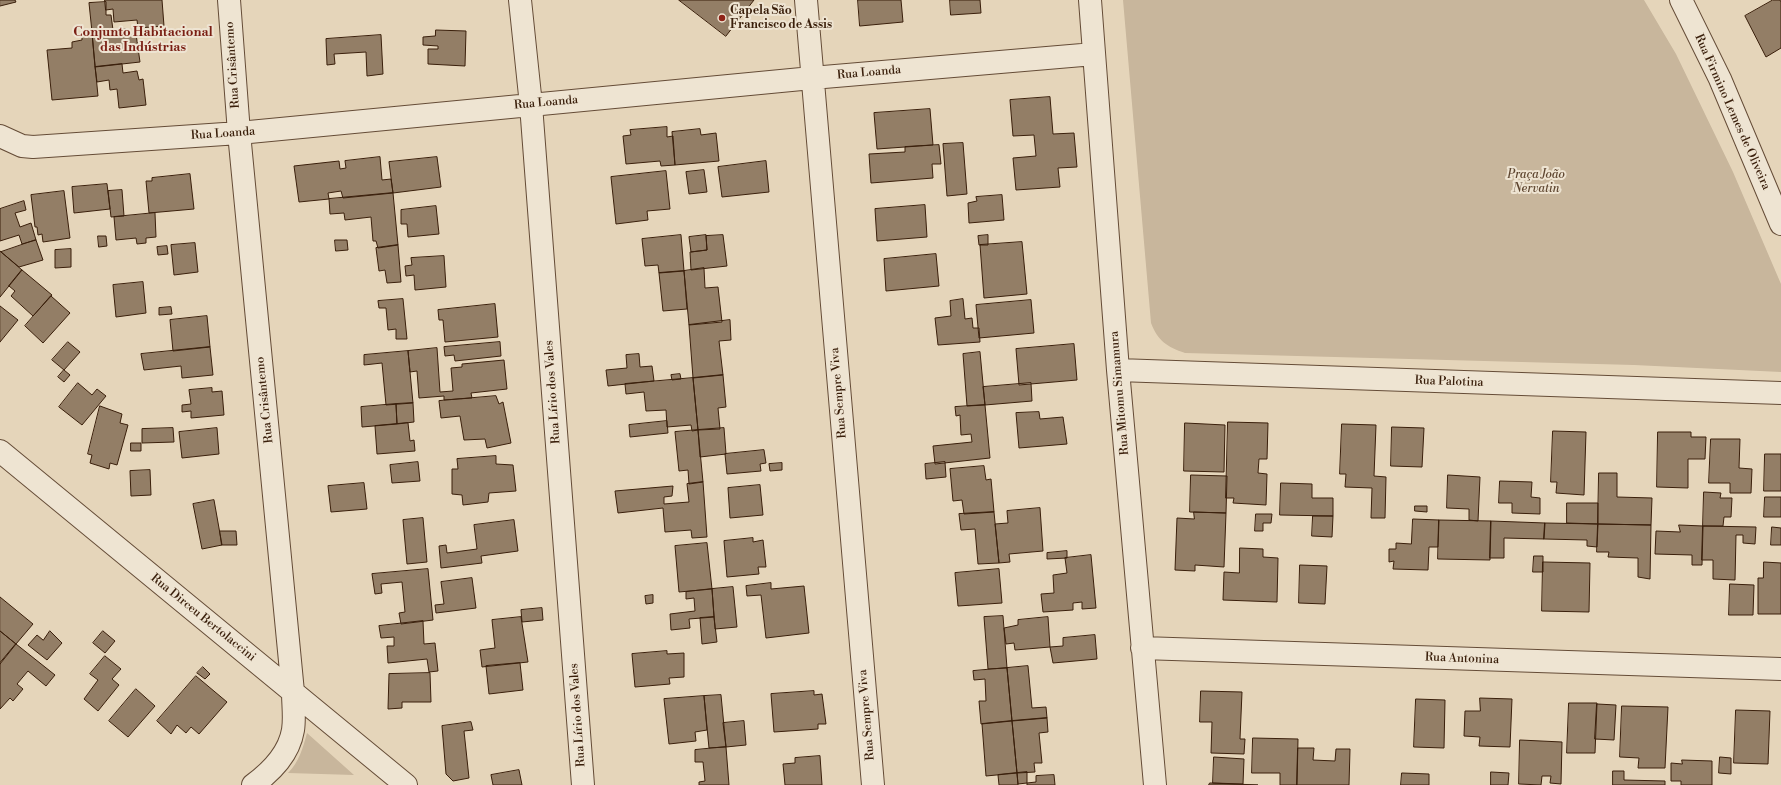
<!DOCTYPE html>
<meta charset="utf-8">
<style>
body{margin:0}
canvas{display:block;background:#e5d5ba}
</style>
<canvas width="1781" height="785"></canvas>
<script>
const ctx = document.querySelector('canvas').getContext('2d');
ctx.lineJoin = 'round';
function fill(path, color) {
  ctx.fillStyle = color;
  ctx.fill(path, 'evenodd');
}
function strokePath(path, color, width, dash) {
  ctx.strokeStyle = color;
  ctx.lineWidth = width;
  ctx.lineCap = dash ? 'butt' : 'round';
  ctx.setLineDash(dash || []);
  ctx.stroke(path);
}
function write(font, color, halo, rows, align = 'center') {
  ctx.font = font + ' "Libre Bodoni",serif';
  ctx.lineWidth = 4;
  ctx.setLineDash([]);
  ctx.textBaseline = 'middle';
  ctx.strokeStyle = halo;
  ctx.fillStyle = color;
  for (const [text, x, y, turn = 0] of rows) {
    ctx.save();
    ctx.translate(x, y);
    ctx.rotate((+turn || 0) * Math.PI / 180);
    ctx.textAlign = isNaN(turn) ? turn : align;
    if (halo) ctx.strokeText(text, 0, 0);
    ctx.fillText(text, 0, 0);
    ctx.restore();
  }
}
fill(new Path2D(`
 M1123 0H1644L1676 54 1733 172 1781 284V372L1634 365 1185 353C1167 347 1158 341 1151 323Z
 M307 733 354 775 288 773C299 762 303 748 307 733Z`), '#c8b69c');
const building = new Path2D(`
 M0 0H15L16 2 0 6Z
 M105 0H162L164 26 138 28 137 20 114 22 113 9 106 10Z
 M679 0H754L726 36Z
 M858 0H901L903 22 860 26Z
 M950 0H980L981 13 951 15Z
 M1773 0H1780L1781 2V48L1766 57 1745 16Z
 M106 2V15H111L113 30 92 32 89 3Z
 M126 29 127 35 136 34 140 62 95 67 92 32Z
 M436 30 466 31 465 66 428 64V49H438V46L423 45V37L435 36Z
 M92 34 98 96 52 100 47 50 72 48V42L82 40V36Z
 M381 35 383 74 367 76 366 52 334 54 335 64 327 65 326 39Z
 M122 64 123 73 137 71 139 80 143 79 146 105 119 108 117 89 110 90 109 80 97 82 95 67Z
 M1050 97 1053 134 1074 133 1077 167 1058 168 1060 187 1016 190 1013 158 1036 156 1034 135 1013 136 1010 100Z
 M930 109 933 145 877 149 874 113Z
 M667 127V137L673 136 675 165 661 166 660 161 626 164 623 136 631 135 630 130Z
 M700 129 701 135 716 133 719 161 675 165 672 132Z
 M963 143 967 194 947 196 943 144Z
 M939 145 941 164H932L933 178 871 183 869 154 905 152V147Z
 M380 157 382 180 391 179 393 193 343 198 341 191 328 193 329 199 299 202 294 166 339 161 340 169 346 168 345 161Z
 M437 157 441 187 393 193 389 162Z
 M766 161 769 192 722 197 718 167Z
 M704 170 707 192 689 194 686 172Z
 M666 171 670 209 647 211 648 220 616 224 611 177Z
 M190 174 194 209 149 213 146 181H152V178Z
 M107 184 110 209 74 213 72 187Z
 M122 190 124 216 111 217 108 191Z
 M64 191 70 238 43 242 42 234 38 235 37 227H35L31 195Z
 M393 193 398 245 378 248 376 241H373L371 217 345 220 344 213 330 214 329 199Z
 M1002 195 1004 220 969 223 968 203 977 201 976 197Z
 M24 201 26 210 15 213 20 227 31 223 36 240 22 244 19 235 0 241V209Z
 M925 205 927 237 877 241 875 209Z
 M436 206 439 234 408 237 407 224H401V210Z
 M155 213 156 237 146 238V243L137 244 136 238 116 240 114 217Z
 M681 235 684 271 659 273 658 265 645 266 642 239Z
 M706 235 707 250 691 252 689 237Z
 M723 235 727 266 691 270 690 252 707 250 706 236Z
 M988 235V245H979L978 236Z
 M98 236H106L107 246 99 247Z
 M36 240 43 260 19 267 1 252Z
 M335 240H347L348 250 336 251Z
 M1022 242 1027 294 984 298 980 245Z
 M195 243 198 272 174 275 171 245Z
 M398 245 401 282 387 283 385 270 379 271 376 248Z
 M167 246 168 254 158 255 157 247Z
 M71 249V267L55 268V250Z
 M0 251 22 270 0 297Z
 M936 254 939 286 886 291 884 259Z
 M444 256 446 287 415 290 414 275 406 276 405 266 412 265 411 258Z
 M704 268 705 288 718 287 722 322 689 325 684 271Z
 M22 270 52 295 33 316 11 296 15 291 9 286Z
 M684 271 687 309 663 311 659 273Z
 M143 282 146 313 116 317 113 285Z
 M51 296 70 313 43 343 25 326Z
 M403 299 407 339H396V329L388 330 386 308H379L378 301Z
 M963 299 965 319 972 318 973 328H979L980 342 938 345 935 318 951 316 950 301Z
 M1031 300 1034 333 979 338 976 305Z
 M495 304 498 337 445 342 443 320H439L438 310Z
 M0 306 18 320 0 342Z
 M171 307 172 314 159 315V308Z
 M207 316 210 347 173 351 170 320Z
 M730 320 731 340 719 341 723 375 693 378 689 325Z
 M68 342 80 352 64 370 52 360Z
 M500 342 501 356 455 361 454 355 445 356 444 347Z
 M1074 344 1077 380 1019 385 1016 349Z
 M210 347 213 375 182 378 181 366 144 370 141 354Z
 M437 348 440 392 453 391 451 368 462 367V364L504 360 507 389 471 393 472 398 444 400V396L419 398 417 371 410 372 408 351Z
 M408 351 413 403 386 405 382 363 364 365V355Z
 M980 352 985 405 967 406 963 354Z
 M639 354 640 367 652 366 654 381 608 386 606 370 627 368 626 355Z
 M64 370 70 375 64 382 58 377Z
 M680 374 681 379 672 380 671 375Z
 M723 375 726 407 718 408 720 429 698 430 693 378Z
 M693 378 698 430 692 431 691 425 667 427 666 410 646 411 644 392 626 394 625 384Z
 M78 383 92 395 97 389 106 396 82 425 59 407Z
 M1031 383 1032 401 985 405 983 387Z
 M212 388V392L222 391 224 415 191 418V411L182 412V405L191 404 189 390Z
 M496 396 499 404 503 402 511 443 487 448 485 439 464 440 460 416 441 418 439 401Z
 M413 403 414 422 397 424 396 404Z
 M396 404 397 424 362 427 361 407Z
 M985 405 990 458 935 464 933 446 972 442 971 434 961 435 960 415 956 416 955 407Z
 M100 406 122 414 120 423 128 425 117 465 110 463 109 469 90 463 92 455 88 454Z
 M1039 412 1040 419 1063 417 1067 444 1019 448 1016 413Z
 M667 421 668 433 630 437 629 425Z
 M1228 422 1268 423 1267 459H1259L1258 473 1267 474 1266 505 1233 503 1234 498H1226Z
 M408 423 410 441 414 440 415 451 377 454 375 426Z
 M1185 423 1225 425 1224 472 1184 471Z
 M1342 424 1376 425 1374 476 1386 477 1385 518H1371L1372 488 1345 487 1346 474H1340Z
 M1392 427 1424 428 1422 467 1391 466Z
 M173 428 174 442 142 443V429Z
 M217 428 219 454 182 458 179 432Z
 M724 428 726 454 700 457 698 430Z
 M698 430 703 482 689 484 688 470 679 471 675 432Z
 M1553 431 1586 432 1584 495 1556 493 1557 482H1551Z
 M1658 432H1691V437H1706L1705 459H1688V488L1657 487Z
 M1711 439H1740L1739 468 1752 469 1751 493H1730V483H1709Z
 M131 443H141V451H131Z
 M764 450 766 463 760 464 761 471 727 474 725 454Z
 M1765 454H1781V491H1764Z
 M496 456V464L513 465 516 491 489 493 488 502 463 505 462 495 452 494V469H458L457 459Z
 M418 462 420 481 392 483 390 465Z
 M945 462 946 477 926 479 925 464Z
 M782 463V470L770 471 769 464Z
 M984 466 986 480 991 479 994 512 964 514 962 500 953 501 950 469Z
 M150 470 151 495 131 496 130 471Z
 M1599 473H1617V497L1652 498 1651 525 1598 524Z
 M1191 475 1227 476 1226 513 1190 512Z
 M1448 475 1480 477 1478 521 1469 520V509L1447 508Z
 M1500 481 1532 482 1531 497 1540 498V514L1512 513V503H1499Z
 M703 482 707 537 692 538 691 530 665 532 663 508 618 513 615 491 673 486 672 496 664 497V504L689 502 687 484Z
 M364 483 367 509 331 512 328 486Z
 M1281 483 1312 484V498H1333V516L1280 515Z
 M760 485 763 515 730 518 728 488Z
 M1704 492 1721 493 1720 498H1732L1731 517H1724L1723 526H1703Z
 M1765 497H1781V517H1764Z
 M214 500 222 545 202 549 193 504Z
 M1567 503H1598V524L1567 523Z
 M1415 506H1427V512L1415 511Z
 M1040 508 1043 551 1009 554 1010 562 999 563 995 524 1008 523 1007 511Z
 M994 512 999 563 978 564 975 529 961 530 959 514Z
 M1194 512 1226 513 1224 567 1195 565V571L1175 570 1177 518 1194 519Z
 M1256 514H1272L1271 523H1263V531H1255Z
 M1313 516H1333L1332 537 1312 536Z
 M423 518 427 562 407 564 403 520Z
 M1413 519 1439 520 1438 547H1429L1428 570 1393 569 1394 561 1389 562V549H1396V543L1411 544Z
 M514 520 518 551 481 556 482 563 441 568 439 546 446 545 447 553 477 549 474 525Z
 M1439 520 1491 521 1490 560 1438 559Z
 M1491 521 1545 523 1544 539 1504 538V558H1490Z
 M1545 523 1598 524 1597 547 1587 546V540L1544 539Z
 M1598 524 1651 525 1650 579 1638 577V558L1608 557 1609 552H1597Z
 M1679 525 1703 526 1702 565H1692V555L1655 554 1656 531 1680 532Z
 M1703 526 1756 527 1755 544 1743 543V535H1736L1735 580 1713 579V560H1702Z
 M1772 527 1781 528V545H1771Z
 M220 531H236L237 545H222Z
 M753 538V542L763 540 766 567H758L759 574 727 577 724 541Z
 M707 543 712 589 679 592 675 546Z
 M1240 548 1263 549V557L1278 558 1277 602 1223 600 1224 572 1239 573Z
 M1067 551V558L1047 559V553Z
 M1091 555 1096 608 1082 609V602L1073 603V610L1043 612 1041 594 1054 593 1053 575 1067 573 1065 558Z
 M1534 556H1543V572H1533Z
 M1543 562 1590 563 1589 612 1542 611Z
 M1764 562 1781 563V614H1758V578H1763Z
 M1300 565 1327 566 1325 604 1299 603Z
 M428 569 433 620 401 624 399 613 405 612 402 582 381 584 382 593 375 594 372 574Z
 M999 569 1002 603 958 606 955 573Z
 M472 578 476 608 436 613 435 605 444 604 441 582Z
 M771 583V589L804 586 809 633 766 638 761 595 747 596 746 586Z
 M1730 584 1754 585 1753 615H1729Z
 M733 587 737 627 715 629 712 589Z
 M712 589 714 617 689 619 690 628 671 630 670 614 695 611 694 598 686 599V592Z
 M653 595V603L646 604 645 596Z
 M0 597 33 624 16 644 0 631Z
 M542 608 543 620 522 622 521 610Z
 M1003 616 1007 668 988 669 984 617Z
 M521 617 528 662 482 667 480 650 495 648 492 620Z
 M714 617 717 642 702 644 700 618Z
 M1048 617 1050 647 1015 650 1014 643 1006 644 1004 628 1018 625V620Z
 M423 621 424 644 435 643 438 671 429 672 427 659 388 663 387 646H394V637L381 638 379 626Z
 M0 631 16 644 0 664Z
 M50 631 62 643 47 660 28 645 37 635 43 640Z
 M103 631 115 641 105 653 93 643Z
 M1095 635 1097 659 1053 663 1050 647 1063 646V638Z
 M16 644 55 675 46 686 28 671 17 684 23 689 13 701 10 698 0 709V663Z
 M667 651V654L684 653V677L669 678 670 684 635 687 632 654Z
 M105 656 121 669 112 679 119 685 98 711 84 699 98 680 90 674Z
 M520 663 523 690 489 694 486 666Z
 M1028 666 1032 708 1046 707 1047 718 1012 721 1007 668Z
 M203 667 210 674 205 679 197 673Z
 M1007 668 1012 721 981 724 979 701H986L985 679 974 680 973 671Z
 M430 673 431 702H402V708L388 709 389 674Z
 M196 676 227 702 199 734 191 727 186 733 177 725 171 734 157 721Z
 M136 689 155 706 128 737 109 721Z
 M814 691V695L822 694 826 724H818V729L774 732 771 694Z
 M1201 691 1242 692 1240 739H1245L1244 754 1211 753 1212 722H1200Z
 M721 695 726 747 709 748 704 696Z
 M704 696 707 730 695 732 696 741 669 744 664 699Z
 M1480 698 1512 699 1510 747 1479 746 1480 737 1464 736 1465 711H1480Z
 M1416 699 1445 700 1444 748 1414 747Z
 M1569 703H1597L1595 753H1567Z
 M1597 704 1616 705 1614 740 1595 739Z
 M1622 706 1668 707 1665 768H1638L1639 758 1620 757Z
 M1736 710 1770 711 1768 764 1734 763Z
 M1047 718 1048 732 1039 733 1042 763H1034L1035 772 1017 773 1012 721Z
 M744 721 746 745 726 747 723 723Z
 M1012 721 1017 773 986 776 982 724Z
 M471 722 473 730 464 731 469 778 453 781 446 774 442 726Z
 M1253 738 1298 739 1297 785H1280V773H1252Z
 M1520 740 1562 742 1561 784 1550 783 1551 776H1542L1541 785 1519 784Z
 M726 747 729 785H699V782L705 781 703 762H695V750Z
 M1298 748H1314L1313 760 1335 761 1336 749H1350L1349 785H1297Z
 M820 756 822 785H785L783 764 795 763V758Z
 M1214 757 1244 759 1243 784 1213 783Z
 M1720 757 1731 758V774L1719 773Z
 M1682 760 1712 761V785H1681V781H1671V763L1682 764Z
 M519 770 522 785H493L491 775Z
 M1613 771H1624V780L1665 781V785H1613Z
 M1027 772V783L1018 784 1017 773Z
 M1491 772 1509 773 1508 785H1491Z
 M1017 773 1018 785H999L998 775Z
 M1402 773 1429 774V785H1401Z
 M1054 775 1055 785H1027V783L1036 782V776Z
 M1210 783 1258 785H1209Z`);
fill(building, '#937e66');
strokePath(building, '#3a1f0b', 1);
const street = new Path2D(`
 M229 0 239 133 293 692C293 705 295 718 293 730 289 754 272 771 253 785
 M520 0 531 105 583 785
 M806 0 873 785
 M1090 0 1118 370 1155 785
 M1681 0 1720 79 1781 224
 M0 136 22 146 33 147 239 133 812 78 1094 54
 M1118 370 1781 393
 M0 451 406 785
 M1142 648 1781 669`);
strokePath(street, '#654c37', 24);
strokePath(street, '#eee4d2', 22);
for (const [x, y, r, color] of [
 [722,18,4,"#8f2418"]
]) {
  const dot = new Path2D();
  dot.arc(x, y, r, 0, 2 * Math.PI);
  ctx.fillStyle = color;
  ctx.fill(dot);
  strokePath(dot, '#eee4d2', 1.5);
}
write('bold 12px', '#3a1f0b', '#eee4d2', [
 ["Capela São",730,11],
 ["Francisco de Assis",730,25]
], 'left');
write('12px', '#3a1f0b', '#eee4d2', [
 ["Rua Crisântemo",233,65,-94],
 ["Rua Loanda",869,73,-5],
 ["Rua Loanda",546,103,-5],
 ["Rua Firmino Lemes de Oliveira",1732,112,66],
 ["Rua Loanda",223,134,-4],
 ["Rua Palotina",1449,382,2],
 ["Rua Lírio dos Vales",553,392,-94],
 ["Rua Sempre Viva",839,393,-95],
 ["Rua Mitomu Simamura",1120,393,-95],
 ["Rua Crisântemo",265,400,-96],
 ["Rua Dirceu Bertolaccini",203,618,39],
 ["Rua Antonina",1462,659,2],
 ["Rua Lírio dos Vales",578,715,-94],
 ["Rua Sempre Viva",867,715,-95]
]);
write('italic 12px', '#5e452f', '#eee4d2', [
 ["Praça João",1536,175],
 ["Nervatin",1536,189]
]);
write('bold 13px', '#7a1f14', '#eee4d2', [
 ["Conjunto Habitacional",143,33],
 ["das Indústrias",143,48]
]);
</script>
